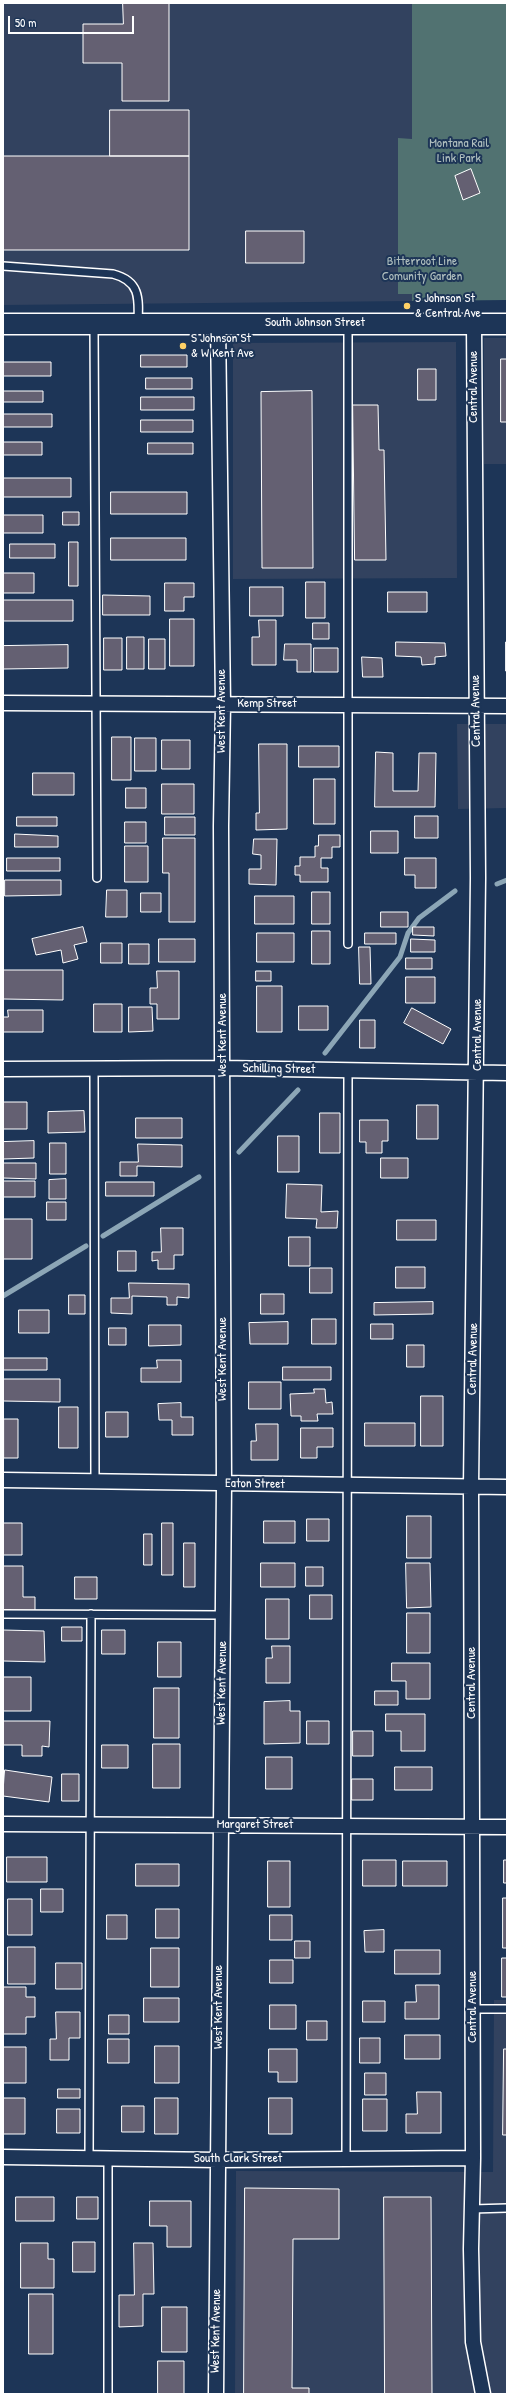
<!DOCTYPE html>
<style>
body{margin:0}
#map{position:relative;width:510px;height:2397px;overflow:hidden;background:#1d3557;font-family:"Patrick Hand",sans-serif}
canvas{display:block}
.frame{position:absolute;inset:0;border:4px solid #fff;pointer-events:none}
.scale{position:absolute;left:8px;top:16px;width:126px;height:18px;box-sizing:border-box;border:2px solid #fff;border-top:0;padding-left:5px;font-size:12px;line-height:14px;white-space:nowrap;color:#fff;-webkit-text-stroke:3px #1d3557;paint-order:stroke}
</style>
<div id="map">
<canvas width="510" height="2397"></canvas>
<div class="frame"></div>
<div class="scale">50 m</div>
</div>
<script>
const ctx = document.querySelector('canvas').getContext('2d');
ctx.lineJoin = 'round';
function fill(path, color) {
  ctx.fillStyle = color;
  ctx.fill(path, 'evenodd');
}
function strokePath(path, color, width, dash) {
  ctx.strokeStyle = color;
  ctx.lineWidth = width;
  ctx.lineCap = dash ? 'butt' : 'round';
  ctx.setLineDash(dash || []);
  ctx.stroke(path);
}
function write(font, color, halo, rows, align = 'center') {
  ctx.font = font + ' "Patrick Hand",sans-serif';
  ctx.lineWidth = 4;
  ctx.setLineDash([]);
  ctx.textBaseline = 'middle';
  ctx.strokeStyle = halo;
  ctx.fillStyle = color;
  for (const [text, x, y, turn = 0] of rows) {
    ctx.save();
    ctx.translate(x, y);
    ctx.rotate((+turn || 0) * Math.PI / 180);
    ctx.textAlign = isNaN(turn) ? turn : align;
    if (halo) ctx.strokeText(text, 0, 0);
    ctx.fillText(text, 0, 0);
    ctx.restore();
  }
}
fill(new Path2D(`
 M3 3H412V301L3 305Z
 M484 338H507V464H484Z
 M456 342 457 578 233 579V343Z
 M457 724H507V808L458 809Z
 M494 2000H507V2394H235L236 2171 493 2172Z`), '#32425f');
fill(new Path2D(`
 M412 3H507V300L412 301V294H398V138L412 139Z`), '#517271');
strokePath(new Path2D(`
 M497 884 507 880
 M325 1053 400 957 408 933 419 918 455 891
 M239 1152 298 1090
 M103 1236 199 1177
 M3 1296 86 1246`), '#8ca6b6', 5);
const building = new Path2D(`
 M123 3H169V101H122V63H83V24H123Z
 M110 110H189V156H110Z
 M3 156H189V250H3Z
 M471 169 480 193 463 200 455 176Z
 M246 231H304V263H246Z
 M141 355H187V367H141Z
 M501 359H507V422H501Z
 M3 362H51V376H3Z
 M418 369H436V400H418Z
 M146 378H192V389H146Z
 M3 391H43V402H3Z
 M312 391 313 568H262L261 392Z
 M141 397H194V410H141Z
 M353 405H378L379 450H384L386 560H355Z
 M3 414H52V427H3Z
 M141 420H193V432H141Z
 M3 442H42V455H3Z
 M148 443H193V454H148Z
 M3 478H71V497H3Z
 M111 492H187V514H111Z
 M63 512H79V525H63Z
 M4 515H43V533H3Z
 M111 538H186V560H111Z
 M69 542H78V586H69Z
 M10 544H55V558H10Z
 M3 573H34V593H3Z
 M306 582H325V618H306Z
 M165 583H194V597H184V611H165Z
 M250 587H283V616H250Z
 M388 592H427V612H388Z
 M103 595 150 596V615H103Z
 M3 600H73V621H3Z
 M170 619H194V666H170Z
 M259 620H276V665H252V637H259Z
 M313 623H329V639H313Z
 M127 637H144V669H127Z
 M104 638H122V670H104Z
 M149 639H165V669H149Z
 M396 642 445 643 446 656 435 657V664L422 665 421 657 396 656Z
 M506 642H507V671H506Z
 M285 644H311V672H297V660H284Z
 M68 645V668L3 669V646Z
 M314 648H338V672H314Z
 M362 657 382 658 383 677H363Z
 M112 737H131V780H112Z
 M135 738H156V771H135Z
 M162 740H190V769H162Z
 M259 744H287V829L256 830V813H259Z
 M299 746H339V767H299Z
 M376 752 393 753V791H418L419 753H436L435 807H375Z
 M33 773H74V795H33Z
 M314 779H335V824H314Z
 M162 784H194V814H162Z
 M126 788H146V808H126Z
 M415 816H438V838H415Z
 M17 817H57V826H17Z
 M165 817H195V835H165Z
 M125 822H146V843H125Z
 M371 831H398V853H371Z
 M15 834 58 836V847H15Z
 M319 835H340V847H332V858H321V868H328V882H300V875H295V866H300V857H315V846H318Z
 M163 838H195V922H169V873H163Z
 M254 839H277L276 885 249 884V869H261V855L253 854Z
 M125 846H148V882H125Z
 M7 858H60V871H7Z
 M405 858H436V888H415V875H405Z
 M5 880H61V895L5 896Z
 M107 890H127V917H106Z
 M312 892H330V924H312Z
 M141 893H161V912H141Z
 M255 896H294V924H255Z
 M381 912H408V927H381Z
 M83 927 87 942 74 945 78 959 63 963 61 950 36 955 32 939Z
 M413 927H434V936L413 935Z
 M312 931H330V964H312Z
 M257 933H294V962H257Z
 M365 933H396V944H365Z
 M159 939H195V962H159Z
 M411 939 435 940V952H411Z
 M101 943H122V963H101Z
 M129 944H149V964H129Z
 M359 947H370L371 984H360Z
 M406 958H432V969H406Z
 M3 970H63V1000L3 999Z
 M157 971H179V1019H157V1004H150V988H157Z
 M256 971H271V981H256Z
 M406 977H435V1003H406Z
 M257 986H282V1032H257Z
 M94 1004H122V1032H94Z
 M299 1006H328V1030H299Z
 M129 1007H152L153 1031 129 1032Z
 M412 1008 451 1029 443 1044 404 1023Z
 M8 1010H43V1032H3V1017H8Z
 M360 1020H375V1048H360Z
 M3 1102H27V1129H3Z
 M417 1105H438V1139H417Z
 M84 1111 85 1132 48 1133V1112Z
 M320 1113H340V1153H320Z
 M136 1118H182V1138H136Z
 M360 1120H388V1141H382V1153H366V1142H360Z
 M278 1136H299V1172H278Z
 M34 1141V1158L3 1159V1142Z
 M50 1143H66V1174H50Z
 M138 1144 182 1145V1167L137 1166V1176H120V1162H138Z
 M381 1158H408V1178H381Z
 M3 1163H36V1179L3 1178Z
 M66 1179V1199H49V1180Z
 M3 1181H35V1197H3Z
 M106 1182H154V1196H106Z
 M287 1184 322 1185 321 1212 338 1211 337 1228H316L317 1219 286 1218Z
 M47 1202H66V1220H47Z
 M3 1219H32V1259H3Z
 M397 1220H436V1240H397Z
 M161 1228H183V1255H174V1269H158V1260L152 1261V1252H161Z
 M289 1237H310V1266H289Z
 M118 1251H136V1271H118Z
 M396 1267H425V1288H396Z
 M310 1268H332V1293H310Z
 M129 1283 189 1284V1298L177 1297V1305H167V1297L132 1296V1314L111 1313V1298H129Z
 M261 1294H284V1314H261Z
 M69 1295H85V1314H69Z
 M433 1302V1314L374 1315V1303Z
 M19 1310H49V1333H19Z
 M312 1319H336V1344H312Z
 M288 1322V1344H250L249 1323Z
 M371 1324H393V1339H371Z
 M149 1325H181V1345L149 1346Z
 M109 1328H126V1345H109Z
 M407 1345H424V1367H407Z
 M3 1358H47V1370H3Z
 M157 1360H181V1382H141V1368H157Z
 M283 1367H331V1380H283Z
 M3 1379H60V1402L3 1401Z
 M249 1382H281V1409H249Z
 M314 1389H325L326 1403 332 1402 333 1414H317L318 1421H301V1416H291L290 1394 314 1393Z
 M421 1396H443V1446H421Z
 M181 1403V1417H193V1435H172V1420H159L158 1404Z
 M59 1407H78V1448H59Z
 M106 1412H128V1437H106Z
 M4 1419H18V1458H4Z
 M365 1423H415V1446H365Z
 M256 1424H278V1460H251V1441H256Z
 M301 1428H333V1447H317V1458H301Z
 M407 1516H431V1558H407Z
 M307 1519H329V1541H307Z
 M264 1521H295V1543H264Z
 M3 1523H22V1555H3Z
 M162 1523H173V1575H162Z
 M144 1534H152V1565H144Z
 M184 1543H195V1587H184Z
 M261 1563H295V1587H261Z
 M406 1563H430L431 1607 407 1608Z
 M3 1566H23V1597H35V1611H3Z
 M306 1567H323V1586H306Z
 M75 1577H97V1599H75Z
 M310 1595H332V1619H310Z
 M266 1599H289V1639H266Z
 M407 1613H430V1653H407Z
 M62 1627H82V1641H62Z
 M3 1630 44 1631 45 1662 3 1661Z
 M102 1630H125V1654H102Z
 M158 1642H181V1677H158Z
 M272 1646H290V1683H266V1658H272Z
 M392 1663H430V1699H406V1681H392Z
 M3 1677H31V1711H3Z
 M154 1688H179V1738H154Z
 M375 1691H398V1705H375Z
 M290 1701V1711H300V1743L264 1744V1702Z
 M386 1714H425V1751H401V1731H386Z
 M3 1721H50L49 1747 42 1746V1756H22V1745H3Z
 M307 1721H329V1744H307Z
 M353 1731H373V1756H353Z
 M153 1744H180V1788H153Z
 M102 1745H128V1768H102Z
 M266 1757H292V1789H266Z
 M395 1767H432V1790H395Z
 M5 1770 52 1777 49 1802 3 1796Z
 M62 1774H79V1801H62Z
 M352 1779H373V1800H352Z
 M7 1857H47V1882H7Z
 M363 1860H396V1886H363Z
 M504 1860H507V1883H504Z
 M268 1861H290V1907H268Z
 M403 1861H447V1886H403Z
 M136 1864H179V1886H136Z
 M41 1889H63V1912H41Z
 M503 1898H507V1948H503Z
 M8 1899H32V1935H8Z
 M156 1909H179V1938H156Z
 M107 1915H127V1939H107Z
 M270 1915H292V1940H270Z
 M384 1930V1952H365L364 1931Z
 M295 1941H310V1958H295Z
 M8 1947H35V1984H8Z
 M151 1948H179V1987H151Z
 M395 1950H440V1974H395Z
 M502 1958H507V1997H502Z
 M270 1960H293V1983H270Z
 M56 1963H82V1989H56Z
 M416 1985H439V2019H405V2002H416Z
 M3 1987H26V1997H35V2017H26V2034H3Z
 M144 1998H179V2022H144Z
 M363 2001H385V2022H363Z
 M270 2005H296V2029H270Z
 M56 2012H80V2038H69V2060H50V2039H56Z
 M109 2015H129V2034H109Z
 M307 2021H327V2040H307Z
 M405 2035H440V2059H405Z
 M360 2038H380V2063H360Z
 M108 2039H129V2063H108Z
 M155 2046H179V2083H155Z
 M3 2047H26V2083H3Z
 M269 2049H297V2082H278V2072H269Z
 M504 2049H507V2135H503Z
 M365 2073H386V2095H365Z
 M58 2089H80V2098H58Z
 M417 2092H441V2133H406V2114H417Z
 M3 2098H25V2134H3Z
 M155 2098H178V2134H155Z
 M269 2098H292V2134H269Z
 M363 2099H387V2131H363Z
 M122 2106H144V2132H122Z
 M57 2109H80V2133H57Z
 M245 2188 339 2189V2239H293L292 2388H309V2394H244Z
 M16 2197H54V2221H16Z
 M77 2197H98V2219H77Z
 M384 2197H431L432 2394H385Z
 M150 2201H191V2247H167V2226H150Z
 M73 2242H95V2272H73Z
 M21 2243H48V2259H54V2288H21Z
 M134 2243H153L154 2294H143V2326L119 2327V2295H134Z
 M29 2294H53V2354H29Z
 M162 2307H187V2352H162Z
 M158 2361H184V2394H158Z`);
fill(building, '#646072');
strokePath(building, '#fff', 1);
const lane = new Path2D(`
 M3 266 113 274C140 281 139 298 138 322
 M94 326 97 878
 M348 944V325
 M94 1069 95 1482
 M3 1614 222 1615
 M473 2009H507
 M89 2158 91 1614
 M108 2158V2394
 M346 2159 348 1071
 M472 2209 507 2208`);
const street = new Path2D(`
 M474 324 478 878 471 1487 473 2158 471 2249 473 2342 483 2394
 M3 703 507 706
 M3 1069 223 1068 507 1073
 M3 1480 507 1487
 M3 1824 507 1827
 M3 2157 218 2160 473 2158
 M216 2394 224 1484 221 826 223 704 218 323`);
const secondary = new Path2D(`
 M3 324H507`);
strokePath(lane, '#fff', 10);
strokePath(street, '#fff', 17);
strokePath(secondary, '#fff', 23);
strokePath(lane, '#1d3557', 7);
strokePath(street, '#1d3557', 14);
strokePath(secondary, '#1d3557', 20);
for (const [x, y, r, color] of [
 [407,306,4,"#ffd166"],
 [183,346,4,"#ffd166"]
]) {
  const dot = new Path2D();
  dot.arc(x, y, r, 0, 2 * Math.PI);
  ctx.fillStyle = color;
  ctx.fill(dot);
  strokePath(dot, '#1d3557', 1.5);
}
write('13px', '#b1c0bf', '#1d3557', [
 ["Montana Rail",459,144],
 ["Link Park",459,159],
 ["Bitterroot Line",422,262],
 ["Comunity Garden",422,277]
]);
write('13px', '#fff', '#1d3557', [
 ["S Johnson St",415,299],
 ["& Central Ave",415,314],
 ["S Johnson St",191,339],
 ["& W Kent Ave",191,354]
], 'left');
write('13px', '#fff', '#1d3557', [
 ["South Johnson Street",315,323],
 ["Central Avenue",474,387,-90],
 ["Kemp Street",267,704],
 ["West Kent Avenue",222,711,-90],
 ["Central Avenue",476,711,-91],
 ["West Kent Avenue",223,1035,-90],
 ["Central Avenue",478,1035,-90],
 ["Schilling Street",279,1069,1],
 ["West Kent Avenue",223,1359,-90],
 ["Central Avenue",473,1359,-89],
 ["Eaton Street",255,1484,1],
 ["West Kent Avenue",222,1683,-89],
 ["Central Avenue",472,1683,-90],
 ["Margaret Street",255,1825],
 ["West Kent Avenue",219,2007,-90],
 ["Central Avenue",473,2007,-90],
 ["South Clark Street",238,2159],
 ["West Kent Avenue",216,2331,-89]
]);
</script>
